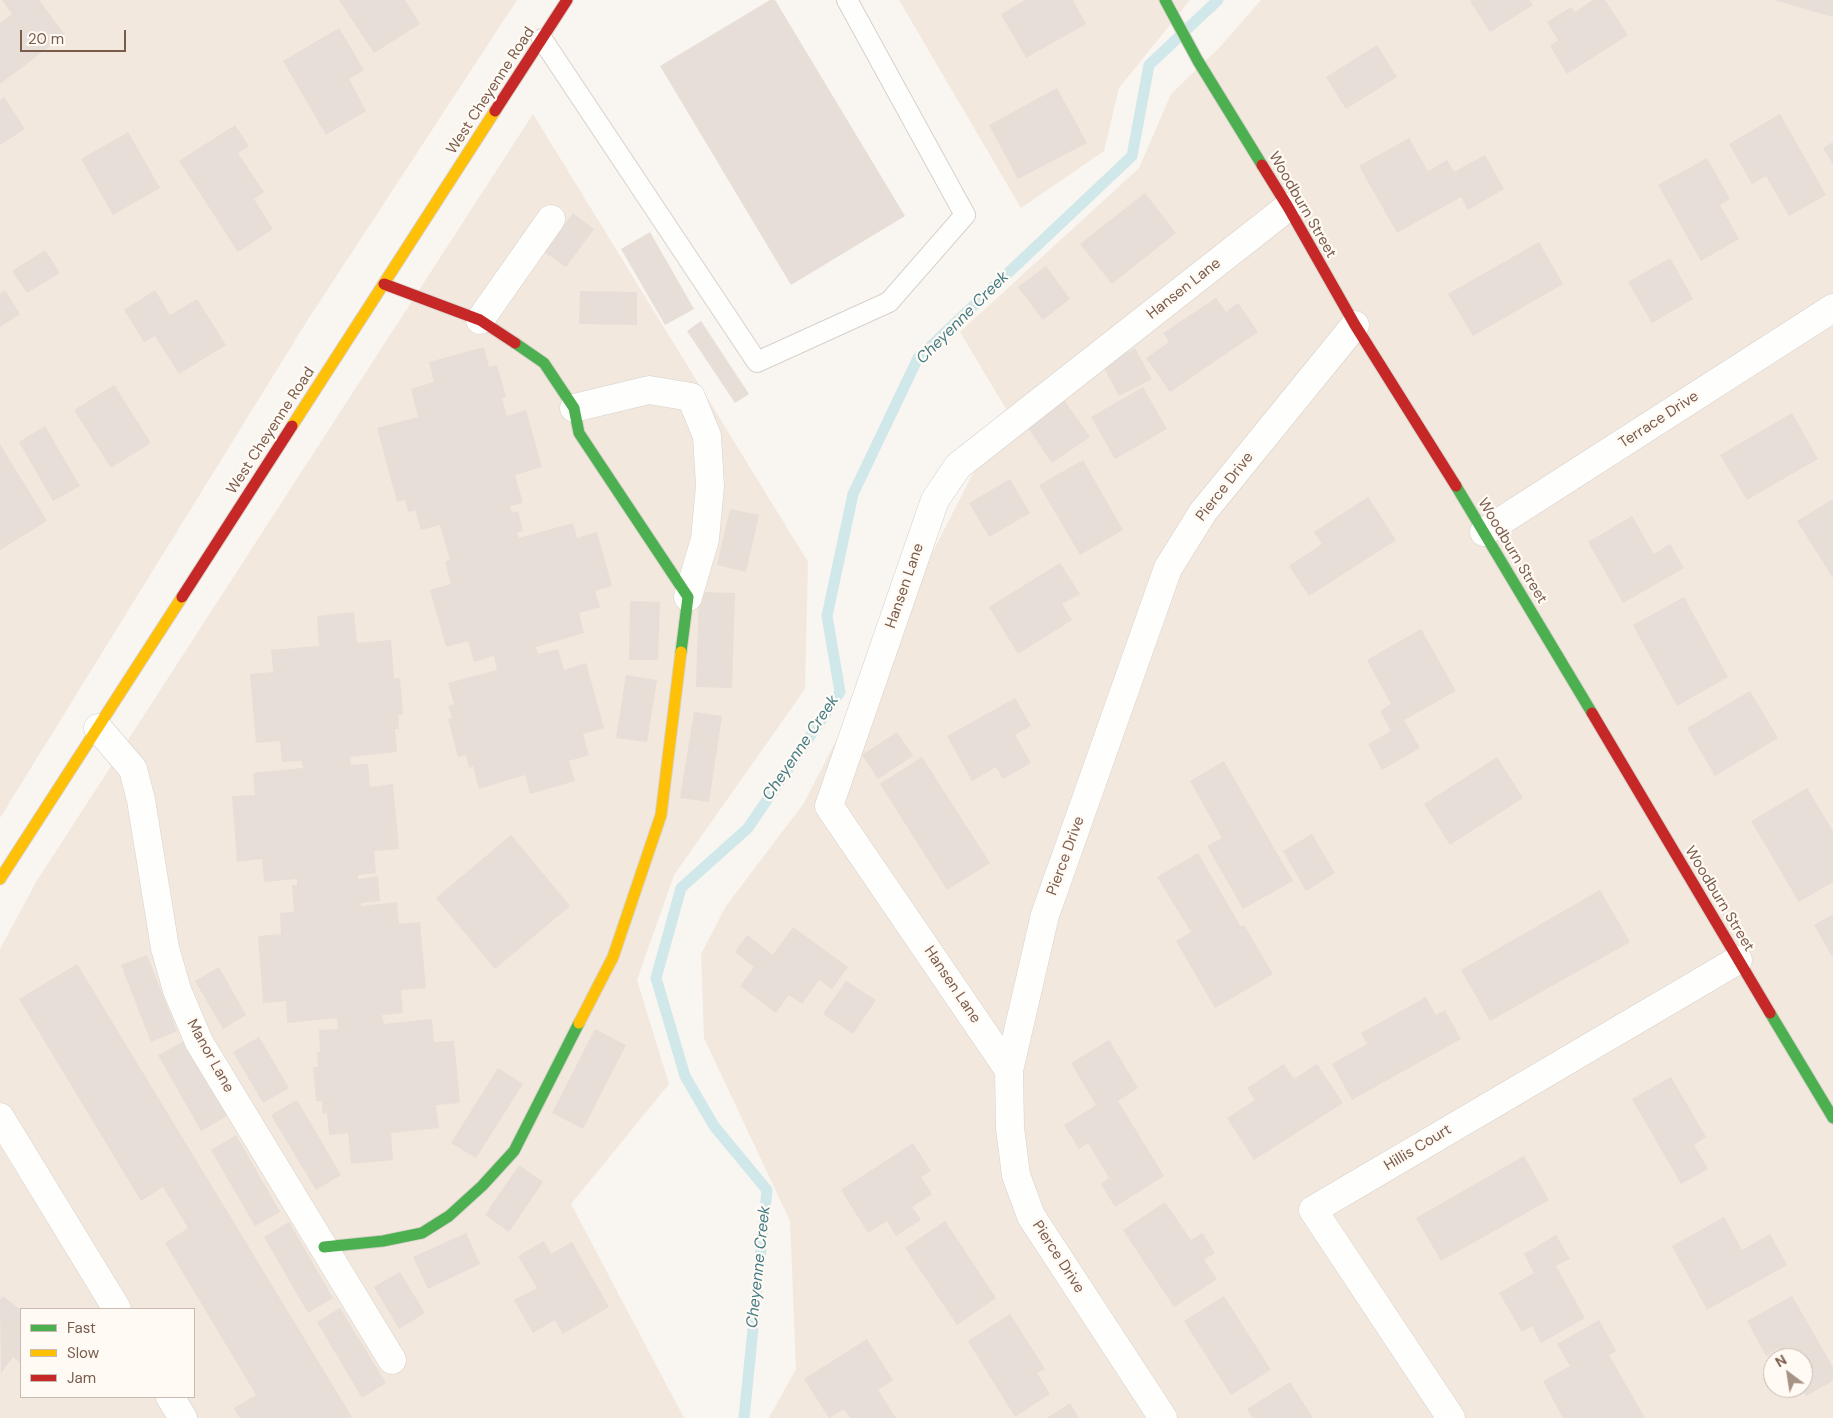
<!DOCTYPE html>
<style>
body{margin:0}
#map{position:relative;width:1833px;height:1418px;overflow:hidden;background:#f9f5f0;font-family:"DM Sans",sans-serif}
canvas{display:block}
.legend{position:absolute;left:20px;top:1308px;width:175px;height:90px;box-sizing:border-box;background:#fffaf3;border:1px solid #cabbb1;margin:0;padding:6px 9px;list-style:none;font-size:15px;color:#7a5c4d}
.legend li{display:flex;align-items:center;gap:10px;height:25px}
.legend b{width:25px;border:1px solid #cabbb1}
.north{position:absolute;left:1763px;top:1348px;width:50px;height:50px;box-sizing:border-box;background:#fffaf3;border:1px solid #cabbb1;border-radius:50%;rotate:329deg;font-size:14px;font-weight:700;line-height:20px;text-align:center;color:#7a5c4d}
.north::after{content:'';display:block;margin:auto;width:18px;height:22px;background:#a69286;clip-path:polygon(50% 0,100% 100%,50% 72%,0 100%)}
.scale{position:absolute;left:20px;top:30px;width:106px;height:22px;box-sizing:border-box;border:2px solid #7a5c4d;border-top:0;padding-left:6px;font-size:15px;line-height:18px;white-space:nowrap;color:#7a5c4d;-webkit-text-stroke:4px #fffaf3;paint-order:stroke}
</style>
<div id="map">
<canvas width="1833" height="1418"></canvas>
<ul class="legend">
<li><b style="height:6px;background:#4caf50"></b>Fast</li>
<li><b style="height:6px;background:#ffc107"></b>Slow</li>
<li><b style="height:6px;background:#c62828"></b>Jam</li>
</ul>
<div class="north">N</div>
<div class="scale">20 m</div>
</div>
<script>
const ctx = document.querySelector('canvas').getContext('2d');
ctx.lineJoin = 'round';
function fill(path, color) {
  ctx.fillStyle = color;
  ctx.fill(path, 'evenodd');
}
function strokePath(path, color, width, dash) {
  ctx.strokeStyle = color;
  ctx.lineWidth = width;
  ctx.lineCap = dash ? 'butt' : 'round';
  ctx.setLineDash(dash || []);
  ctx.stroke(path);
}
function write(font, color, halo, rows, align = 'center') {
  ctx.font = font + ' "DM Sans",sans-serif';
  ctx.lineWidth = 4.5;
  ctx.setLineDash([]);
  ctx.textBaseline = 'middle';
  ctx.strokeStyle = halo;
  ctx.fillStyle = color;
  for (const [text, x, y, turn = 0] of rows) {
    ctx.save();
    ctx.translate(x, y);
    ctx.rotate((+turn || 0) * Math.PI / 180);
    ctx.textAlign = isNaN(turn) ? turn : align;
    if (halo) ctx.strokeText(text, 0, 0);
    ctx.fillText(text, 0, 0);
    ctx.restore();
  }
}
fill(new Path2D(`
 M0 0H517L307 321 0 818Z
 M899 0H1190L1119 88 1104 151 1021 208Z
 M1261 0H1833V1418H769L796 1369 790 1221 704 1038 701 954 726 906 804 803 1006 409 960 332 1139 168 1171 94 1220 47ZM1773 1358H1803V1388H1773Z
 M533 114 808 562 805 689 674 875 637 980 669 1084 571 1204 684 1418H0V949L36 882ZM21 1309H194V1397H21Z`), '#f2e8de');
strokePath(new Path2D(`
 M744 1418 767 1190 714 1126 685 1076 656 978 681 888 748 828 840 692 827 616 853 494 918 358 1132 156 1149 65 1218 0`), '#d0e8ea', 11);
fill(new Path2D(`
 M2 0H39L65 35 0 84V23L12 14Z
 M339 0H405L420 24 374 53Z
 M770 0H775L905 216 791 285 660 66Z
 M1025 0H1073L1086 24 1026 58 1001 14Z
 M1472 0H1530L1533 5 1490 32 1470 1Z
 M1593 0H1605L1628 35 1567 74 1550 46 1558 40 1547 22 1571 7 1575 12Z
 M1777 0H1833V17L1777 1Z
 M339 28 364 70 349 79 366 111 326 135 283 61Z
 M1377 45 1397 77 1346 109 1326 77Z
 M1057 88 1087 143 1018 179 989 125Z
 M4 97 25 129 0 145V100Z
 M1780 114 1826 195 1789 216 1766 176 1752 184 1729 144Z
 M235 125 249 146 238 153 264 192 254 199 273 229 238 252 179 161Z
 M128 132 160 188 113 215 81 159Z
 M1409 138 1428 171 1447 160 1454 172 1485 155 1504 189 1468 210 1461 197 1397 233 1359 166Z
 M1833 142V164L1823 148Z
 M1707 158 1730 199 1720 205 1739 239 1701 261 1658 185Z
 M1145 193 1176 233 1112 284 1080 244Z
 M573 213 594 229 566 267 544 252Z
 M650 232 694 309 665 325 621 249Z
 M1539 242 1563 284 1473 336 1448 294Z
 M45 250 60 273 27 293 12 271Z
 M1670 258 1693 299 1652 323 1628 282Z
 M1046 266 1070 299 1043 320 1018 287Z
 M5 290 20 314 0 327V293Z
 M155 290 170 315 197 299 226 345 179 374 155 336 144 342 124 310Z
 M580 291 637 292V325L579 324Z
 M1216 298 1226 312 1238 303 1258 332 1170 392 1146 358 1169 342 1163 333Z
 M701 321 749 394 735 403 687 331Z
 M484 347 489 367 497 365 506 397 502 398 507 416 526 410 542 467 515 475 523 503 510 506 512 513 518 511 523 531 517 532 519 538 573 523 577 538 597 532 612 586 595 591 600 607 579 613 584 633 536 647 538 654 558 649 564 670 586 663 604 728 583 734 589 755 569 761 575 781 530 794 525 775 479 789 473 766 469 768 466 755 458 757 448 719 452 718 448 706 454 704 448 683 497 670 494 656 474 662 468 641 446 647 430 590 451 584 445 562 450 560 440 525 421 530 415 510 408 512 405 500 397 502 377 428 418 417 411 389 434 382 429 362Z
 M1135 348 1152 379 1119 396 1103 366Z
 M114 385 151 443 111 468 74 410Z
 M1143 387 1167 429 1115 459 1091 417Z
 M1064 400 1090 437 1052 463 1026 425Z
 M1792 413 1818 459 1747 500 1720 455Z
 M45 426 80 486 53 501 19 442Z
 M0 444 47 521 0 550Z
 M1083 460 1123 530 1080 555 1039 485Z
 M1010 479 1030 513 989 537 969 503Z
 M1368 497 1396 540 1309 596 1289 566 1322 544 1314 532Z
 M1833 499V578L1797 521Z
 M730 509 759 515 746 572 717 565Z
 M1632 516 1654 554 1670 544 1684 568 1623 603 1588 542Z
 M1060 563 1080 594 1062 604 1072 620 1018 654 989 607Z
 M699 592 735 593 732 688 696 687Z
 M1684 597 1728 677 1677 706 1633 625Z
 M630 601 660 602 658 660H629Z
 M354 612 357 643 391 640 394 678H400L403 714 398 715 399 729H395L397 752 350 757 351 765 368 764 370 787 393 784 399 849 374 851 376 873 358 875V879L378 876 380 901 361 903V906L397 902 399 924 420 922 426 988 401 990 403 1013 382 1015 384 1024 432 1019 434 1042 454 1041 460 1103 436 1105 439 1128 391 1133 393 1160 351 1164 348 1133 329 1135 327 1113 322 1114V1101H316L313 1067H318L317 1052H320L319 1030 338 1029 337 1018 287 1023 286 1001 263 1003 258 936 281 934 280 913 294 912 292 885H297V879L264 882 262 859 237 862 232 796 255 795 253 773 303 768 302 761 282 762 280 741 256 743 250 674 273 672 271 650 319 646 317 616Z
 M1421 629 1456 691 1404 720 1420 748 1382 770 1368 744 1391 731 1380 711 1391 704 1367 660Z
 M626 675 657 680 647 742 616 738Z
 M1750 691 1778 738 1715 776 1687 728Z
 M1015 698 1031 726 1015 735 1031 763 1003 779 996 767 972 781 947 736Z
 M694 712 722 716 709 802 680 798Z
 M897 732 913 756 878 779 862 755Z
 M922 757 990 863 947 890 880 784Z
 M1497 757 1523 798 1450 845 1424 804Z
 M1224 761 1293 881 1243 909 1207 846 1222 838 1190 781Z
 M1807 788 1833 831V882L1799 902 1751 821Z
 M1312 834 1335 873 1306 891 1283 851Z
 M511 835 570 906 495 969 436 898Z
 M1198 853 1241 927 1244 925 1273 974 1215 1008 1176 941 1191 932 1157 877Z
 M1600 890 1630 942 1490 1021 1461 970Z
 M1833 914V958L1814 925Z
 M793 927 848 967 832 989 819 980 802 1004 789 995 776 1013 740 986 754 967 735 952 747 935 773 955Z
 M147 955 177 1031 151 1042 121 965Z
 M77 964 352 1417 349 1418H240L234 1408 256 1395 165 1243 188 1228 163 1187 141 1201 19 999Z
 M219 967 246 1015 223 1029 195 981Z
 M846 981 876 1000 853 1034 823 1014Z
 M1426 997 1436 1015 1445 1010 1461 1039 1352 1100 1332 1064 1367 1044 1361 1033Z
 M595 1029 626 1045 583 1129 552 1113Z
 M259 1037 289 1088 263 1103 233 1052Z
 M1109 1040 1138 1088 1118 1101 1164 1176 1115 1207 1101 1184 1109 1178 1088 1143 1079 1149 1064 1125 1096 1105 1071 1063Z
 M184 1041 227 1116 201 1131 158 1055Z
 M1284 1064 1294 1079 1317 1064 1343 1103 1254 1160 1227 1118 1255 1100 1247 1088Z
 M498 1068 523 1084 476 1158 451 1143Z
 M1671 1077 1706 1137 1694 1145 1708 1169 1681 1184 1632 1099Z
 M297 1100 341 1175 316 1190 271 1115Z
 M236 1135 280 1212 255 1226 211 1150Z
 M913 1143 931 1171 921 1177 932 1194 912 1207 921 1220 896 1236 887 1221 868 1233 841 1190Z
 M1524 1156 1549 1200 1441 1261 1416 1218Z
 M519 1165 543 1182 509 1232 485 1215Z
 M1165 1202 1191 1240 1202 1233 1215 1253 1204 1260 1217 1279 1174 1307 1123 1230Z
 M1724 1217 1742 1250 1770 1234 1787 1265 1707 1310 1672 1246Z
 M945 1221 996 1298 957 1325 905 1248Z
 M289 1222 333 1298 308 1313 264 1237Z
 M466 1233 480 1264 428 1289 413 1257Z
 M1556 1235 1570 1259 1556 1266 1585 1318 1541 1343 1532 1326 1522 1332 1499 1293 1534 1273 1524 1254Z
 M544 1241 551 1254 572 1242 609 1307 563 1334 555 1320 533 1333 514 1300 537 1288 518 1256Z
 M400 1272 425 1313 399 1329 374 1287Z
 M3 1296 21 1310V1363L13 1357 1 1373 0 1300Z
 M1224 1296 1271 1370 1231 1395 1184 1321Z
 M1792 1296 1833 1367V1381L1806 1396 1801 1388H1803V1358H1784L1778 1348 1766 1356 1747 1321Z
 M340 1308 386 1383 362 1398 317 1322Z
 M1010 1314 1045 1369 1037 1373 1050 1394 1015 1417 968 1341Z
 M1599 1320 1616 1351 1609 1355 1645 1418H1563L1543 1381 1570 1366 1557 1344Z
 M867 1339 893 1380 878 1390 896 1418H850L844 1409 829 1418 804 1379Z
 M1290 1382 1313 1418H1253L1247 1409Z
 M1070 1403 1079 1418H1047Z`), '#e6ded7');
const lane = new Path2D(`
 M542 39 757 362 889 302 965 215 847 0`);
const street = new Path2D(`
 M480 320 551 219
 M574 408 649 390 691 397 707 436 710 486 705 539 688 597
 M1484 532 1833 308
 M98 728 133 769 141 800 165 948 177 990 199 1042 392 1360
 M1009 1070 829 806 935 500 958 466 1288 207
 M0 1117 117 1309
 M170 1397 183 1418
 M1163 1418 1031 1216 1016 1175 1010 1128 1009 1070 1045 915 1168 568 1203 512 1355 325
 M1451 1418 1313 1210 1738 960`);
const fast = new Path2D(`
 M1165 0 1198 61 1262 165
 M515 343 544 363 574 408 579 433 688 597 681 652
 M1456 486 1592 713
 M1770 1013 1833 1118
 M324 1247 383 1241 422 1233 449 1216 482 1186 514 1151 579 1023`);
const slow = new Path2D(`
 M292 426 495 111
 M0 879 182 597
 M579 1023 613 957 661 815 681 652`);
const jam = new Path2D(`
 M495 111 567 0
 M1262 165 1288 207 1355 325 1456 486
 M384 284 480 320 515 343
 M182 597 292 426
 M1592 713 1770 1013`);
strokePath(lane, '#d7d1cb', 22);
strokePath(street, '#d7d1cb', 29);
strokePath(fast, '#d9d2cb', 13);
strokePath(slow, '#d9d2cb', 13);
strokePath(jam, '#d9d2cb', 13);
strokePath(lane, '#fefefd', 20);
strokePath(street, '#fefefd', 28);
strokePath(fast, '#4caf50', 11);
strokePath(slow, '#ffc107', 11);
strokePath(jam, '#c62828', 11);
write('15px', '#7a5c4d', '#fffaf3', [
 ["West Cheyenne Road",491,91,-57],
 ["Woodburn Street",1302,205,60],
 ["Hansen Lane",1184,289,-38],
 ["Terrace Drive",1659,420,-33],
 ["West Cheyenne Road",271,431,-57],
 ["Pierce Drive",1225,487,-52],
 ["Woodburn Street",1512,551,59],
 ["Hansen Lane",905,586,-71],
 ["Pierce Drive",1066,856,-70],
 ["Woodburn Street",1719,899,59],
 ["Hansen Lane",952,985,56],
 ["Manor Lane",210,1056,61],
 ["Hillis Court",1418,1148,-31],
 ["Pierce Drive",1058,1257,57]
]);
write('italic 16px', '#437c86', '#fffaf3', [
 ["Cheyenne Creek",963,318,-45],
 ["Cheyenne Creek",801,748,-56],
 ["Cheyenne Creek",759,1267,-84]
]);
</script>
